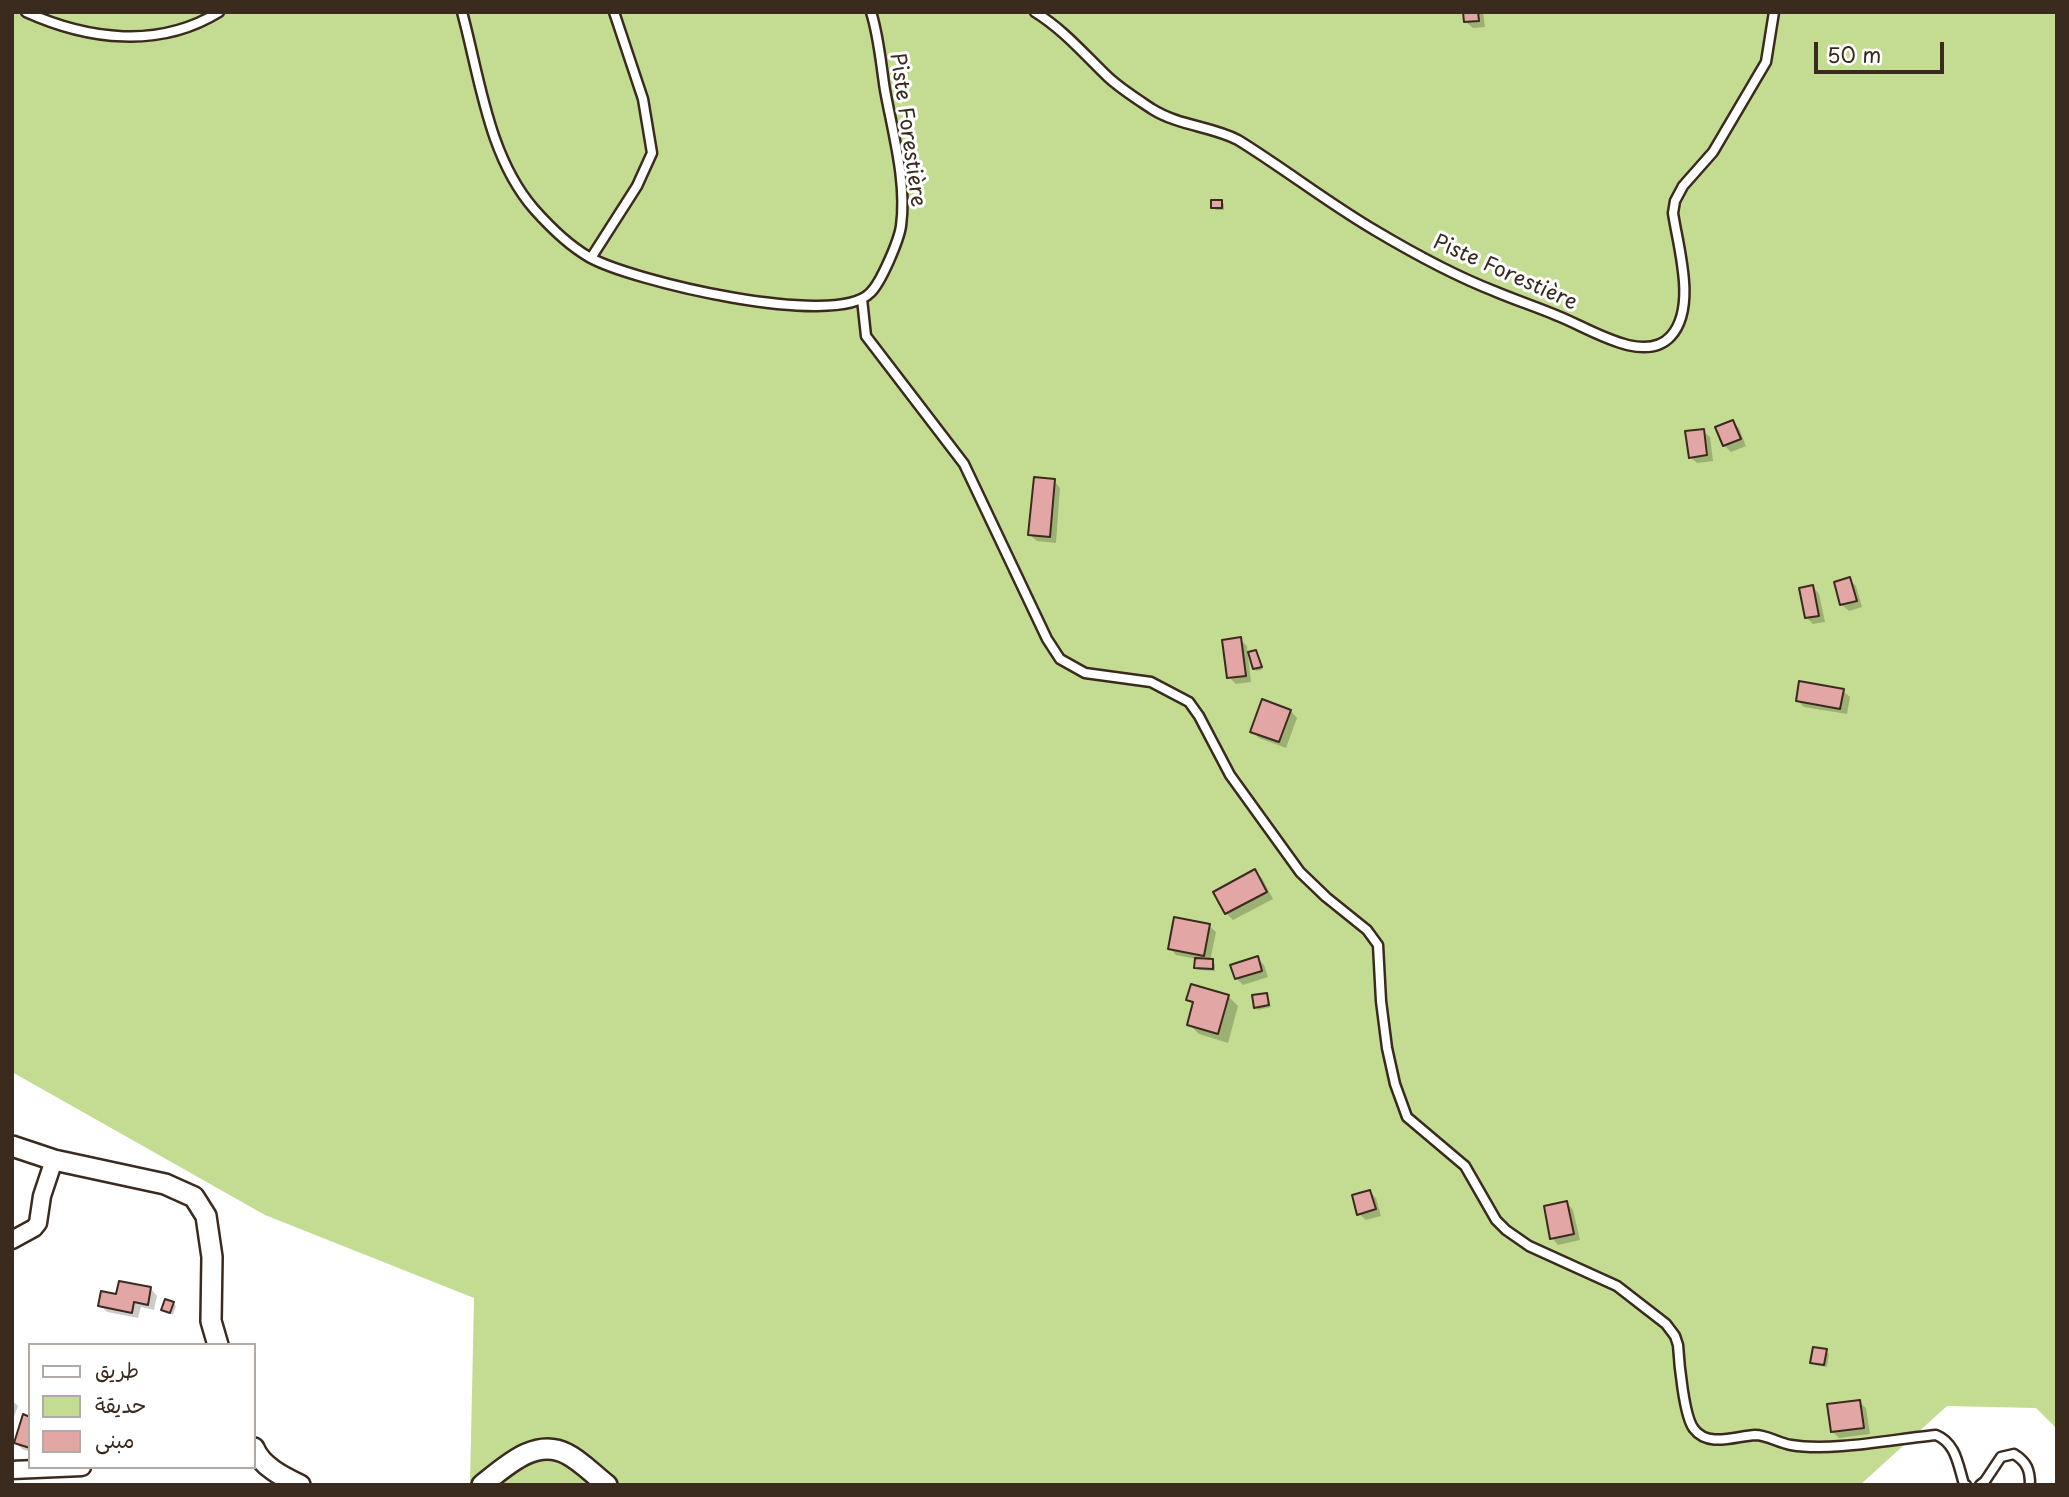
<!DOCTYPE html>
<meta charset="utf-8">
<style>
body{margin:0}
#map{position:relative;width:2069px;height:1497px;overflow:hidden;background:#fff;font-family:"Playpen Sans","Playpen Sans Arabic",sans-serif}
canvas{display:block}
.frame{position:absolute;inset:0;border:14px solid #3b2a1e;pointer-events:none}
.legend{position:absolute;left:28px;top:1343px;width:228px;height:126px;box-sizing:border-box;background:#fff;border:2px solid #b1aaa5;margin:0;padding:9px 12px;list-style:none;font-size:21px;color:#3b2a1e}
.legend li{display:flex;align-items:center;gap:14px;height:35px}
.legend b{width:35px;border:2px solid #b1aaa5}
.scale{position:absolute;left:1814px;top:42px;width:130px;height:32px;box-sizing:border-box;border:4px solid #3b2a1e;border-top:0;padding-left:9px;font-size:21px;line-height:24px;white-space:nowrap;color:#3b2a1e;-webkit-text-stroke:5px #fff;paint-order:stroke}
</style>
<div id="map">
<canvas width="2069" height="1497"></canvas>
<div class="frame"></div>
<ul class="legend">
<li><b style="height:9px;background:#fff"></b>طريق</li>
<li><b style="height:19px;background:#c4dc92"></b>حديقة</li>
<li><b style="height:19px;background:#e2a7a4"></b>مبنى</li>
</ul>
<div class="scale">50 m</div>
</div>
<script>
const ctx = document.querySelector('canvas').getContext('2d');
ctx.lineJoin = 'round';
function fill(path, color) {
  ctx.fillStyle = color;
  ctx.fill(path, 'evenodd');
}
function strokePath(path, color, width, dash) {
  ctx.strokeStyle = color;
  ctx.lineWidth = width;
  ctx.lineCap = dash ? 'butt' : 'round';
  ctx.setLineDash(dash || []);
  ctx.stroke(path);
}
function write(font, color, halo, rows, align = 'center') {
  ctx.font = font + ' "Playpen Sans",sans-serif';
  ctx.lineWidth = 6;
  ctx.setLineDash([]);
  ctx.textBaseline = 'middle';
  ctx.strokeStyle = halo;
  ctx.fillStyle = color;
  for (const [text, x, y, turn = 0] of rows) {
    ctx.save();
    ctx.translate(x, y);
    ctx.rotate((+turn || 0) * Math.PI / 180);
    ctx.textAlign = isNaN(turn) ? turn : align;
    if (halo) ctx.strokeText(text, 0, 0);
    ctx.fillText(text, 0, 0);
    ctx.restore();
  }
}
fill(new Path2D(`
 M12 12H2057V1429L2036 1408 1947 1406 1860 1485H470L474 1298 265 1215 12 1072Z`), '#c4dc92');
fill(new Path2D(`
 M1465 12H1483L1485 27 1473 28 1466 22Z
 M1221 202 1224 204V210H1216L1213 207Z
 M1732 422 1739 428 1746 446 1731 452 1724 445Z
 M1703 431 1710 437 1713 461 1697 463 1690 457Z
 M1054 481 1060 488 1056 543 1037 541 1030 535Z
 M1849 579 1856 586 1862 607 1849 611 1842 605 1836 583Z
 M1813 587 1819 594 1825 622 1813 624 1807 618Z
 M1240 639 1247 646 1251 682 1236 684 1229 677Z
 M1256 652 1263 669 1257 671 1254 668Z
 M1843 691 1850 697 1847 714 1804 707 1797 700Z
 M1263 701 1291 711 1297 718 1286 748 1259 738 1252 731Z
 M1255 872 1262 878 1273 899 1233 920 1226 913Z
 M1209 926 1216 932 1210 961 1215 964V971L1199 970 1196 967 1197 959 1176 955 1170 948Z
 M1257 958 1264 965 1268 977 1243 985 1236 978Z
 M1267 995 1271 1007 1258 1010 1256 1007Z
 M1228 996 1238 1006 1228 1043 1199 1034 1189 1024 1194 1005 1188 999Z
 M1370 1192 1376 1198 1381 1216 1366 1220 1359 1214Z
 M1567 1203 1573 1210 1580 1240 1558 1245 1552 1238Z
 M151 1289 157 1296 154 1310 141 1307 138 1318 107 1312 100 1305 118 1296Z
 M173 1303 176 1306 173 1315 163 1309Z
 M1826 1351 1829 1354 1827 1367 1815 1365 1812 1362Z
 M12 1400 18 1406 12 1422Z
 M1859 1402 1866 1408 1870 1434 1839 1438 1832 1431Z
 M30 1418V1452L22 1449 16 1443Z`), '#0003');
const building = new Path2D(`
 M1463 12H1478L1479 21 1464 22Z
 M1211 200H1222V208H1211Z
 M1733 420 1741 439 1723 446 1715 427Z
 M1704 429 1707 455 1689 458 1685 431Z
 M1034 477 1055 479 1050 537 1028 535Z
 M1850 577 1857 601 1840 605 1834 582Z
 M1813 585 1819 616 1805 618 1799 588Z
 M1241 637 1246 676 1227 678 1222 640Z
 M1256 650 1262 667 1253 669 1248 652Z
 M1799 681 1844 689 1840 709 1796 701Z
 M1262 699 1291 710 1279 742 1250 732Z
 M1255 869 1267 892 1225 914 1213 892Z
 M1174 917 1210 924 1204 956 1168 949Z
 M1258 956 1262 971 1235 979 1230 965Z
 M1195 958 1213 959V969L1194 968Z
 M1191 984 1229 995 1218 1034 1187 1025 1193 1002 1186 1000Z
 M1267 993 1269 1005 1254 1008 1252 995Z
 M1370 1190 1376 1209 1357 1215 1352 1195Z
 M1567 1201 1574 1234 1550 1239 1544 1206Z
 M119 1281 151 1287 148 1305 134 1302 132 1313 98 1306 101 1291 116 1294Z
 M165 1299 174 1302 170 1313 161 1310Z
 M1813 1347 1827 1349 1824 1365 1810 1363Z
 M1860 1400 1864 1428 1831 1432 1827 1404Z
 M23 1414 30 1417V1448L14 1443Z`);
fill(building, '#e2a7a4');
strokePath(building, '#3b2a1e', 2);
const service = new Path2D(`
 M26 12C88 40 159 49 219 12
 M462 12C480 78 488 156 534 209 550 227 568 245 589 257 631 281 835 329 870 293 881 283 899 240 901 226 907 182 893 134 885 90 881 65 879 37 871 12
 M1035 12C1064 30 1084 54 1108 77 1121 89 1137 99 1152 109 1179 126 1211 126 1238 140 1285 169 1328 203 1376 231 1413 253 1453 275 1494 291 1515 300 1537 307 1558 316 1587 327 1644 366 1671 336 1697 307 1678 247 1673 213L1675 201 1683 186 1713 152 1766 62 1774 12
 M591 258 637 186 652 153 643 99 614 12
 M862 299 866 336 964 464 1047 639 1060 659 1085 673 1151 682 1189 702 1199 716 1230 775 1300 872 1326 897 1367 930 1378 945 1381 1001 1387 1048 1395 1084 1407 1117 1465 1166 1496 1220 1506 1230 1529 1246 1617 1286 1666 1324 1675 1336 1678 1345C1679 1362 1684 1417 1694 1429 1708 1448 1736 1436 1755 1435 1767 1435 1779 1443 1791 1445 1831 1452 1894 1439 1936 1435 1956 1443 1958 1465 1964 1484L1966 1485
 M1980 1485 1985 1481 2001 1457 2014 1454C2027 1462 2030 1470 2030 1485`);
const minor = new Path2D(`
 M12 1240 34 1228 38 1223 42 1196 54 1160
 M12 1470 82 1467`);
const tertiary = new Path2D(`
 M12 1146 54 1160 165 1184 194 1197 206 1216 212 1257 211 1321 218 1345
 M254 1448C261 1466 283 1477 300 1485
 M482 1485C505 1467 535 1437 567 1454 581 1461 594 1475 607 1485`);
strokePath(service, '#3b2a1e', 13);
strokePath(minor, '#3b2a1e', 21);
strokePath(tertiary, '#3b2a1e', 24);
strokePath(service, '#fff', 8);
strokePath(minor, '#fff', 16);
strokePath(tertiary, '#fff', 19);
write('21px', '#3b2a1e', '#fff', [
 ["Piste Forestière",907,130,82],
 ["Piste Forestière",1505,273,24]
]);
</script>
